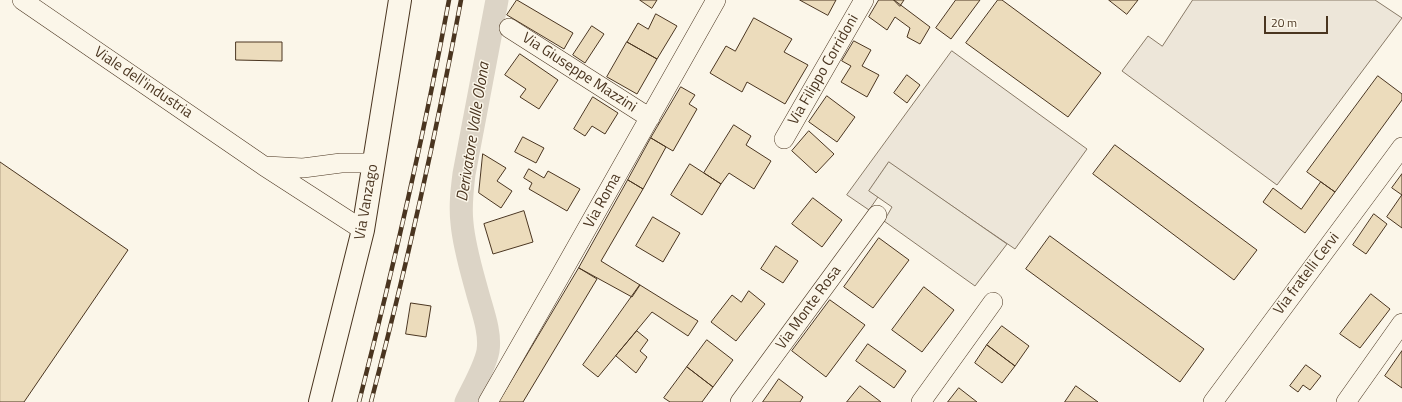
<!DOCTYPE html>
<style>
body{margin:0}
#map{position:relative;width:1402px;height:402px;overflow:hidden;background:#fbf6e9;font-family:"Titillium Web",sans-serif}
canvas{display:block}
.scale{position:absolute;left:1264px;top:16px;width:64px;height:18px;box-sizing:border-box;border:2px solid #4a3520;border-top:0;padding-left:5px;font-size:12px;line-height:14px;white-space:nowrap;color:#4a3520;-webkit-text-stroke:3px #fbf6e9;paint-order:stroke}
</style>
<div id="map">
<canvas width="1402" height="402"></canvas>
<div class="scale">20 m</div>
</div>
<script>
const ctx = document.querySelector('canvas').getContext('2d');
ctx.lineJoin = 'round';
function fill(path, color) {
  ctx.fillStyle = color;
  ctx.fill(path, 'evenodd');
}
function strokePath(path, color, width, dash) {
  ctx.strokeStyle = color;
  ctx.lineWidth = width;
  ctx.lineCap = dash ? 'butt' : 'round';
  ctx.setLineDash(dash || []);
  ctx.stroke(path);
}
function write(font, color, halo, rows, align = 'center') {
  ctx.font = font + ' "Titillium Web",sans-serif';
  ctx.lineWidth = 3;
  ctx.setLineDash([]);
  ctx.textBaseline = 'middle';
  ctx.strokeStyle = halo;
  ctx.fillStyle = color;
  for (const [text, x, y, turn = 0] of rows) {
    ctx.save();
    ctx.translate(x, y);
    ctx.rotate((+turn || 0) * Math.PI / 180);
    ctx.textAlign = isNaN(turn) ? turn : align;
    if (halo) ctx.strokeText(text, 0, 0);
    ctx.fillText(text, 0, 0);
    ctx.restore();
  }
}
const green = new Path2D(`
 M1193 0H1375L1402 18 1277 185 1122 71 1148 36 1162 46Z
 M952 51 1087 149 1015 249 889 163 870 191 878 197 869 210 847 195Z`);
fill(green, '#ede6d9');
strokePath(green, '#887966', 1);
const parking = new Path2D(`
 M889 162 1007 244 975 286 884 221 892 207 869 191Z`);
fill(parking, '#ede7d9');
strokePath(parking, '#887966', 1);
strokePath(new Path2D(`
 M466 402C473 387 485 367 488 351 491 332 482 310 477 291 471 269 464 246 462 223 460 206 462 190 464 174L497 0`), '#dcd4c6', 23);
const building = new Path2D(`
 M517 0 573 33 564 49 507 15Z
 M640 0H657L652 8Z
 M800 0H836L828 15Z
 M879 0H894L930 27 920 44 907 37 910 28 895 17 887 30 869 17Z
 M894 0H904L900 6Z
 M956 0H980L951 39 936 28Z
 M998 0H1002L1101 73 1068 117 966 43Z
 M1109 0H1138L1127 14Z
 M656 14 677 26 657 59 627 42 638 23 648 29Z
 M754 18 792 39 784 52 808 65 785 104 747 82 742 92 710 73 726 46 735 51Z
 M592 26 604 34 585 63 573 55Z
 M854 41 871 50 862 66 879 75 867 97 841 82 851 66 842 61Z
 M236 42H282V61L236 60Z
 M627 42 657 59 637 94 607 77Z
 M520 54 558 80 539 109 520 97 526 89 505 75Z
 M907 75 920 85 907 103 894 93Z
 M1378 76 1402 94V100L1335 192 1307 172Z
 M681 87 695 95 689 104 697 109 673 151 651 138Z
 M827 96 855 117 837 142 809 122Z
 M593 97 618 113 605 134 592 126 585 136 574 129Z
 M734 125 751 136 746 145 771 161 754 189 729 173 721 184 704 173Z
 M809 131 834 154 816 173 792 151Z
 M523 137 544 148 536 163 515 152Z
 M651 138 666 147 643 189 628 180Z
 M1115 145 1257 250 1234 280 1093 174Z
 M483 154 506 168 497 181 512 191 501 208 479 193Z
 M0 162 128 250 24 402H0Z
 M690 164 721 184 702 215 671 195Z
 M529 169 544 178 548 171 580 189 567 211 529 189 532 183 524 178Z
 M1402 174V195L1392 188Z
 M628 180 643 189 601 261 640 285 632 297 579 268Z
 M1321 182 1335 192 1305 233 1263 202 1273 188 1301 209Z
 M1402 195V228L1387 217Z
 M813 198 842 220 822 247 792 224Z
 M524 211 533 242 493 254 484 224Z
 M1374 214 1387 224 1366 254 1353 245Z
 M653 217 680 233 663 262 636 246Z
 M1050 236 1204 349 1180 382 1026 269Z
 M879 238 909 260 873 308 844 287Z
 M776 246 798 261 783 283 761 269Z
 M579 268 597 279 523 402H499Z
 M640 285 698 321 688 336 652 312 598 377 583 365Z
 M924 287 954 310 922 352 892 330Z
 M749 291 765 304 736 341 711 322 732 295 741 302Z
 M1371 294 1390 309 1360 348 1340 334Z
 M830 300 865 325 826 377 792 351Z
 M411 303 431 306 426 337 406 334Z
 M1002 326 1029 346 1015 366 987 345Z
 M637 331 648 340 640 351 647 357 636 373 616 356Z
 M707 340 733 360 713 387 687 367Z
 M868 344 906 371 894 388 856 361Z
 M987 345 1015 366 1002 383 975 363Z
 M1402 351V388L1385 376Z
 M1306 365 1321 376 1310 390 1303 385 1298 392 1290 386Z
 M687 367 713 387 702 402H670L664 398Z
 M779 379 803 397 800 402H763Z
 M860 386 881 402H847Z
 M1076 386 1098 402H1065Z
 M959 388 977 402H948Z`);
fill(building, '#ecdcbc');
strokePath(building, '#4a3520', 1);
const minor = new Path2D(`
 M22 0 264 166 363 230
 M509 28 650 118
 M784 139 864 0
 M266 166 303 168 341 163H374
 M488 402 559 278 716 0
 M740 402 877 215
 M921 402 993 302
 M1213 402 1402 147
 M1346 402 1402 323`);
const tertiary = new Path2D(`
 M320 402 363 230 400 0`);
strokePath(minor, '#4a3520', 20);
strokePath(tertiary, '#4a3520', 24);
strokePath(minor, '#fbf6e9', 19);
strokePath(tertiary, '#fbf6e9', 22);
const rail = new Path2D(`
 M359 402C393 269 424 135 449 0
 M371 402C406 269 436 135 461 0`);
strokePath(rail, '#4a3520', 4.5);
strokePath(rail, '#fbf6e9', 3, [9]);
write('15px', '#4a3520', '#fbf6e9', [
 ["Via Filippo Corridoni",824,70,-60],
 ["Via Giuseppe Mazzini",579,73,33],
 ["Viale dell'industria",143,83,34],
 ["Via Roma",603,201,-61],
 ["Via Vanzago",367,202,-80],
 ["Via fratelli Cervi",1307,274,-53],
 ["Via Monte Rosa",809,308,-54]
]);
write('italic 16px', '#4a3520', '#fbf6e9', [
 ["Derivatore Valle Olona",474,132,-81]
]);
</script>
